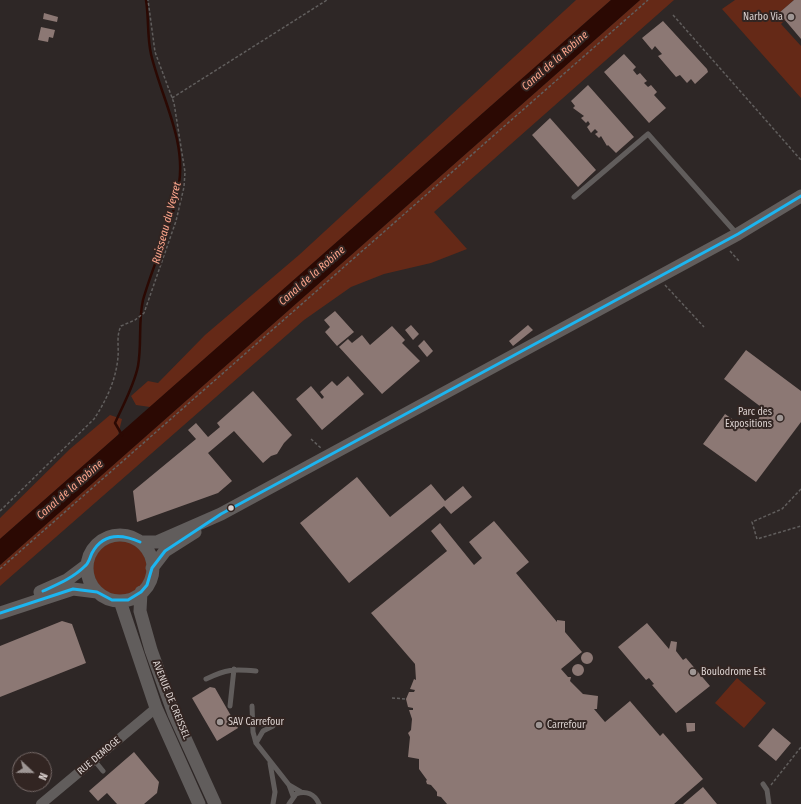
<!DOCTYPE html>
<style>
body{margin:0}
#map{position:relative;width:801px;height:804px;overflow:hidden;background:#2e2726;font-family:"Fira Sans Condensed",sans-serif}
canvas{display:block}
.north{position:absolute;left:12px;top:752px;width:40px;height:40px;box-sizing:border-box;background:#322522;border:1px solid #766a68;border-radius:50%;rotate:112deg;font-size:11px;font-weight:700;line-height:16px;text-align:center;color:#dbd2d0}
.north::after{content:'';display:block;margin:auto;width:14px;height:18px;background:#9e9694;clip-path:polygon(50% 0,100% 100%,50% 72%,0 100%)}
</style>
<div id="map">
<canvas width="801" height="804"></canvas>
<div class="north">N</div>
</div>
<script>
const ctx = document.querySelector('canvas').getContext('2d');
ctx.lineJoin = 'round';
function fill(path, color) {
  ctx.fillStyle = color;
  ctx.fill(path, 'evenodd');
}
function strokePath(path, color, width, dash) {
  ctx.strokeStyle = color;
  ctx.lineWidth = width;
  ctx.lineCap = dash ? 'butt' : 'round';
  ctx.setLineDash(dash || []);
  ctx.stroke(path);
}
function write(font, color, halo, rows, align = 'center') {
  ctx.font = font + ' "Fira Sans Condensed",sans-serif';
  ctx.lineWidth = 4;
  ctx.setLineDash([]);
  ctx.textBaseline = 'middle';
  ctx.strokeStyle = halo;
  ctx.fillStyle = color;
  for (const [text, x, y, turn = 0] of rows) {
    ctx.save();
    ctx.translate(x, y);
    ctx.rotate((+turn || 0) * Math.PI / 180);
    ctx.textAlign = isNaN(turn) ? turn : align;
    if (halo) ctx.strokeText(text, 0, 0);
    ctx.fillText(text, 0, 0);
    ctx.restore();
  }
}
fill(new Path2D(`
 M576 0H611L150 407 136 405 131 396 148 381 158 383 205 335 299 255Z
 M640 0H674L434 212 467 249 431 263 384 274 351 287 304 320 0 586V565Z
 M735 0H794L779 13 785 20 781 24 801 46V98L722 9Z
 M110 415 122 419 118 435 0 539V518L70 449Z
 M93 568a27 27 0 1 1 54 0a27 27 0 1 1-54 0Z
 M737 678 766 703 744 728 715 703Z`), '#652917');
fill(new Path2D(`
 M611 0H640L0 565V539Z`), '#2b0903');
strokePath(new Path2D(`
 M122 435 115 423C123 405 134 386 138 366 142 344 138 322 143 300 154 261 173 225 179 184 186 139 161 97 151 54 147 37 149 18 146 0`), '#2b0903', 2.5);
fill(new Path2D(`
 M794 0H801V39L779 13Z
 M44 13 58 17 57 22 43 19Z
 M663 21 707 69 708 72 695 84 691 79 687 83 680 75 676 77 658 56 662 54 655 46 652 50 642 38Z
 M41 27 55 30 53 38 49 37 48 42 38 40Z
 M624 54 636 67 633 70 637 75 640 73 647 81 644 83 648 87 651 85 657 92 654 95 666 108 649 123 604 72Z
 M588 85 634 137 616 153 608 145 607 146 601 136 599 138 595 134 598 132 595 129 591 133 587 127 590 124 588 121 586 123 581 118 584 116 573 108 575 106 571 101Z
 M550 118 596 170 578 187 532 135Z
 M335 311 354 332 337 346 325 332 330 327 324 320Z
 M411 325 419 334 413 340 405 330Z
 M528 325 533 330 513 346 509 341Z
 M392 326 405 340 402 343 420 361 382 394 339 347 348 339 352 343 362 335 370 345Z
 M424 340 433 351 427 357 418 346Z
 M746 350 801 391V422L756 482 703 444 725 414 749 431 765 410 724 379Z
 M348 376 364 394 322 430 296 399 311 386 322 399 324 397 320 392 332 381 337 386Z
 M253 391 292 435 284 443 277 454 271 456 263 463 234 431 208 453 232 481 218 493 137 522 133 491 196 439 188 430 196 423 208 437 220 427 217 423Z
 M357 477 390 517 431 484 445 501 463 486 472 497 451 514 444 506 349 583 300 523Z
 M494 521 529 562 516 573 557 622V620L565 621V632L582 652 561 669 568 677H571L570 681 583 694 598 696 597 709H594L605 722 630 701 660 736 663 733 703 779 674 804H447L441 797 437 796V792L431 785 427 784 426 781 427 780 419 769V759L408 757 410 737 408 733 411 730 412 719 409 710H413V708L408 707 406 699 409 692H414L415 690 410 689 414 679 416 680 415 664 371 613 447 551 431 531 440 523 474 565 482 558 469 542Z
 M62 621 72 624 86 663 0 697V646Z
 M647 623 669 649 671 641 677 642 676 651 683 660 686 658 710 686 676 713 652 685 654 684 649 678 646 680 618 647Z
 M581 658a6 6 0 1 1 12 0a6 6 0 1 1-12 0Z
 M572 670a6 6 0 1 1 12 0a6 6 0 1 1-12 0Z
 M210 687 215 688 238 728 217 741 192 698Z
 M686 723H695V731L687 732Z
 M773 728 791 743 776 761 758 746Z
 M134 752 159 782 157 793 144 804H117L107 793 98 801 89 791Z
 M703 787 717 804H683Z`), '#8c7874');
strokePath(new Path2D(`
 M673 15 801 160
 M172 98 327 0
 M730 251 739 261
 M665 285 704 327
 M311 439 321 448
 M801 489 782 509 752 522 757 539 801 526
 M0 511 94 419C106 401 116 380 118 357 119 347 116 336 121 326L135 320 144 313 176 221 184 187 185 172 174 103 155 52 148 0
 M0 569 648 0
 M392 698 406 699
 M771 785 801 747`), '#615e5d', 1.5, [3, 2]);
strokePath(new Path2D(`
 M574 197 648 134 737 234
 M206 679C227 669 233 669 256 671
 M230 706 234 669
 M252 706 253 732 256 743 289 785
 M252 722 273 726 263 731 256 743
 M94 760 103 771
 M270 763 275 792 273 804
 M763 784 767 790 769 804
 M293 796 289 785 301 792
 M289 804 296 794C306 790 315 794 319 804`), '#615d5c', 5);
strokePath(new Path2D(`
 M41 804 156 708`), '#615d5c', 10);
strokePath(new Path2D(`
 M87 568a33 33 0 1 1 66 0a33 33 0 1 1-66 0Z
 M140 542H157L221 514 738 234 801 196
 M152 568 165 551 195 532
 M40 592 67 580 87 565
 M141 592 140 611 151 650 174 714 215 804
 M120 601 156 708 199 804
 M0 613 73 589 97 592`), '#615d5c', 13);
strokePath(new Path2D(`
 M152 568 165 551 221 514 738 234 801 196
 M43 591C58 584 73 578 85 566 89 563 90 557 92 553 103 533 122 534 140 542
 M0 613 73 589 97 592 112 600H128L141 592 147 585 152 568`), '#1cb5f0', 3);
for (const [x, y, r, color] of [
 [791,17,4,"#9e9694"],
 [780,418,4,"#9e9694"],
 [231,508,3.5,"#dbd2d0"],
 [693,672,4,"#9e9694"],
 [220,722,4,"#9e9694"],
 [539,725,4,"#9e9694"]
]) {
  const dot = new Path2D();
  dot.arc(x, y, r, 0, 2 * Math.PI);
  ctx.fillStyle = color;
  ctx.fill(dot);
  strokePath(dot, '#322522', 1.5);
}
write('10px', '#dbd2d0', '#322522', [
 ["Narbo Via",783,17,"right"],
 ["Parc des",772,412,"right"],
 ["Expositions",772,424,"right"],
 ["Boulodrome Est",701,672],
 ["SAV Carrefour",228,722],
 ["Carrefour",547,725]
], 'left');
write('10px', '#dbd2d0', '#322522', [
 ["AVENUE DE CREISSEL",171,700,68],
 ["RUE DEMOGE",99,756,-40]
]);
write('italic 11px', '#fda58c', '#322522', [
 ["Canal de la Robine",555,61,-41],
 ["Ruisseau du Veyret",167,223,-75],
 ["Canal de la Robine",312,276,-41],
 ["Canal de la Robine",70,490,-41]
]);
</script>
